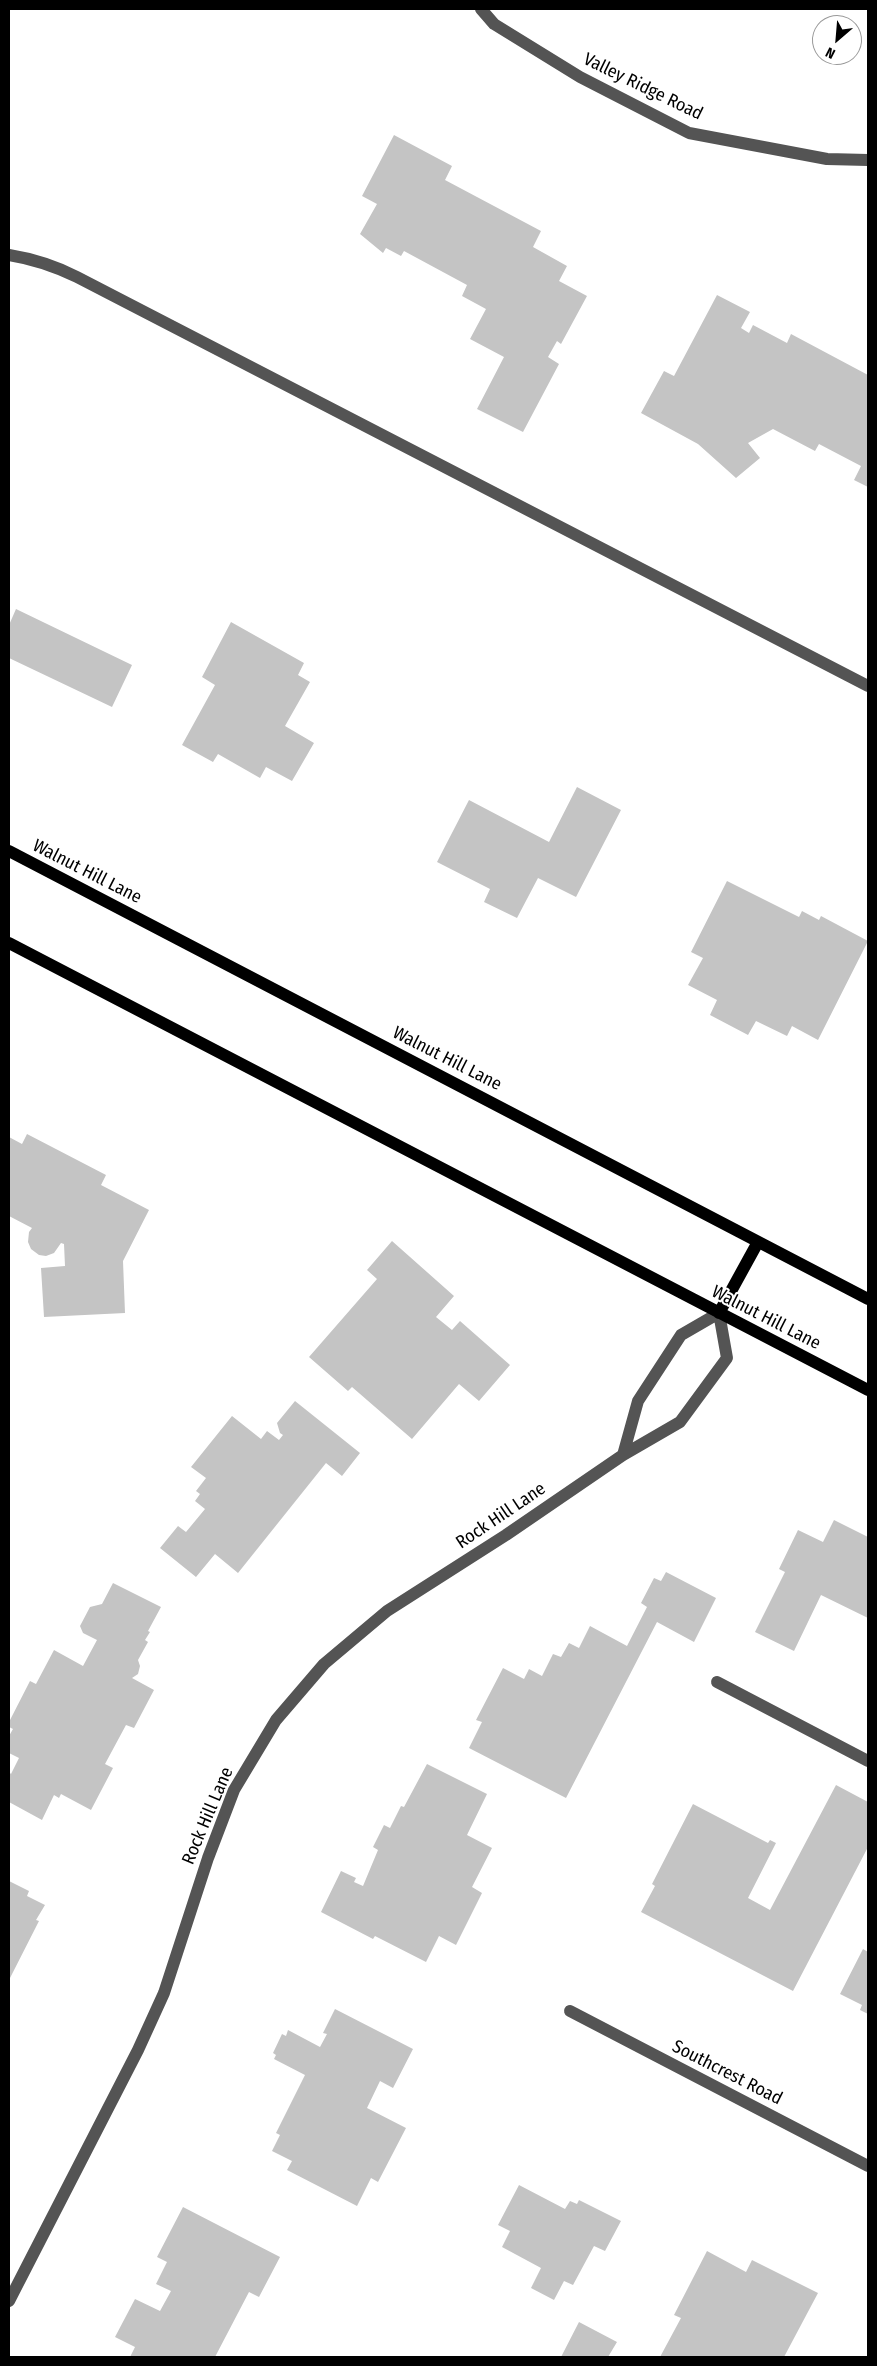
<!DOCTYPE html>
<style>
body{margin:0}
#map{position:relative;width:877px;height:2366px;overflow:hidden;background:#fff;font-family:"Fira Sans Condensed",sans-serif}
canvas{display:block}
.frame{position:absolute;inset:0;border:10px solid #000;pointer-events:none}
.north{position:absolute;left:812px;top:15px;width:50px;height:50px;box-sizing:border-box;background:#fff;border:1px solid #999;border-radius:50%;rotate:207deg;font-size:14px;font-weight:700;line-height:20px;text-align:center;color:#000}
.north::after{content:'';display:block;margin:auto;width:18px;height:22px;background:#000;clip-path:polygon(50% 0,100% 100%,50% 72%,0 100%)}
</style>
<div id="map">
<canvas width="877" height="2366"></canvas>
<div class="frame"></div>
<div class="north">N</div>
</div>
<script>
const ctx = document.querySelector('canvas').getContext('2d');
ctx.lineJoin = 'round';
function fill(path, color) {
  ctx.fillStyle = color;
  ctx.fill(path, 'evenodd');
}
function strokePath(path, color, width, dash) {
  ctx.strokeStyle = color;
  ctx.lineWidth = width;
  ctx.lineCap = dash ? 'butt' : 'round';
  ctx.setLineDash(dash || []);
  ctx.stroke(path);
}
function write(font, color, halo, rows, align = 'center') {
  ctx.font = font + ' "Fira Sans Condensed",sans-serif';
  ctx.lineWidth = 4;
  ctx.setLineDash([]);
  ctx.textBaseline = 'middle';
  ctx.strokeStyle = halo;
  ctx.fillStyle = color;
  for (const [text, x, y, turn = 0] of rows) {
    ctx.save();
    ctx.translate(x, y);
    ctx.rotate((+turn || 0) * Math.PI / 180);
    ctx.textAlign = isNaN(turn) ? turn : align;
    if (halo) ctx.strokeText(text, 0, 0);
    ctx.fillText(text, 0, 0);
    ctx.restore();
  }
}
fill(new Path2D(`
 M394 135 452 166 445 180 541 231 533 247 567 266 559 281 587 296 561 344 557 341 548 357 559 364 523 432 477 409 504 357 470 339 486 309 462 296 467 285 404 251 401 256 386 248 383 253 360 234 377 204 362 196Z
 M717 295 750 312 741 328 749 333 753 325 787 343 791 334 868 375V487L854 480 861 466 819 444 815 451 773 429 748 443 760 458 736 478 698 444 641 413 664 371 674 376Z
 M16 609 132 665 112 707 9 658V625Z
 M231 622 304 663 298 675 310 682 285 726 314 743 292 781 266 767 260 778 218 754 213 762 182 745 215 685 202 677Z
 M577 787 621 810 576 897 538 878 517 918 484 902 490 889 437 862 469 800 549 842Z
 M727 881 799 917 802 911 819 920 821 916 868 941 818 1040 792 1026 787 1036 756 1021 748 1035 710 1015 717 1000 688 985 703 958 691 952Z
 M27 1134 106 1175 101 1185 149 1210 123 1261 125 1313 44 1317 41 1268 65 1266 64 1244 61 1243 54 1253 46 1256 39 1255 31 1249 28 1242 29 1232 32 1228 9 1216V1137L22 1144Z
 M392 1241 454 1296 436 1317 452 1330 460 1321 510 1365 479 1401 459 1384 412 1439 352 1387 348 1391 309 1357 377 1279 367 1270Z
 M295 1401 360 1453 342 1476 326 1463 238 1573 215 1554 196 1577 160 1548 178 1526 186 1532 205 1509 195 1501 200 1494 196 1491 206 1478 191 1467 232 1416 261 1439 267 1431 279 1440 283 1435 280 1433 277 1423Z
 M834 1520 868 1537V1618L821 1595 794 1651 755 1632 785 1572 779 1569 798 1530 823 1542Z
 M666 1572 716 1598 694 1642 657 1622 566 1798 469 1748 482 1722 476 1720 503 1668 524 1679 529 1669 542 1676 553 1654 561 1657 569 1643 579 1648 590 1626 627 1646 647 1607 641 1603 654 1578 661 1581Z
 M113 1583 161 1607 148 1631 150 1632 145 1640 148 1642 138 1660 140 1666 138 1674 132 1678 154 1690 134 1728 126 1725 105 1764 113 1768 91 1810 61 1794 59 1798 54 1795 42 1820 9 1802V1772L11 1774 19 1758 9 1753V1736L13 1729 9 1727V1722L30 1681 36 1684 54 1650 83 1666 97 1640 83 1633 80 1626 90 1607 102 1604Z
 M427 1764 487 1794 467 1835 492 1848 472 1887 482 1893 456 1945 439 1936 426 1962 375 1936 373 1939 321 1912 341 1871 356 1878 354 1882 363 1886 378 1850 373 1847 384 1825 390 1828 401 1806 404 1807Z
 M836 1785 868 1802V1847L793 1991 641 1912 655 1886 652 1884 693 1804 768 1843 770 1840 776 1843 748 1898 770 1910Z
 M9 1881 29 1891 27 1896 45 1905 36 1920 39 1921 9 1980Z
 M863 1949 868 1952V2014L860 2010 862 2005 840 1994Z
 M335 2009 413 2049 393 2088 380 2081 367 2108 406 2128 378 2182 371 2178 357 2206 287 2170 292 2161 272 2151 280 2135 276 2133 305 2075 274 2059 276 2055 273 2053 282 2034 286 2036 288 2030 320 2047 327 2034 323 2033Z
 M519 2185 565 2209 570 2201 577 2204 579 2200 621 2221 605 2251 594 2246 573 2285 564 2281 554 2300 531 2288 541 2268 502 2247 510 2231 498 2225Z
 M183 2207 280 2257 259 2297 249 2292 215 2357H130L135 2347 115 2337 135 2299 160 2311 171 2291 156 2284 167 2262 157 2257Z
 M707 2251 746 2272 752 2260 818 2293 784 2357H660L681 2318 674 2315Z
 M579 2322 617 2342 608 2357H561Z`), '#c4c4c4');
strokePath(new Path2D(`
 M481 9 494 24 580 77 689 133 827 159 868 160
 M9 255C34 259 55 266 77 277L868 686
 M717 1682 868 1761
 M570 2011 868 2166
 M9 2301 138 2050 164 1993 208 1858 234 1790 276 1720 324 1664 387 1611 506 1535 623 1455 680 1422 727 1358 719 1313 681 1335 638 1401 623 1455`), '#545454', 12);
strokePath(new Path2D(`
 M9 851 868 1299
 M9 943 868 1390
 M719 1313 758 1242`), '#000', 12);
write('18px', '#000', '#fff', [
 ["Valley Ridge Road",643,87,26],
 ["Walnut Hill Lane",87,872,27],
 ["Walnut Hill Lane",447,1059,27],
 ["Walnut Hill Lane",766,1318,27],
 ["Rock Hill Lane",501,1516,-34],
 ["Rock Hill Lane",208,1816,-67],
 ["Southcrest Road",727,2073,27]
]);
</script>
